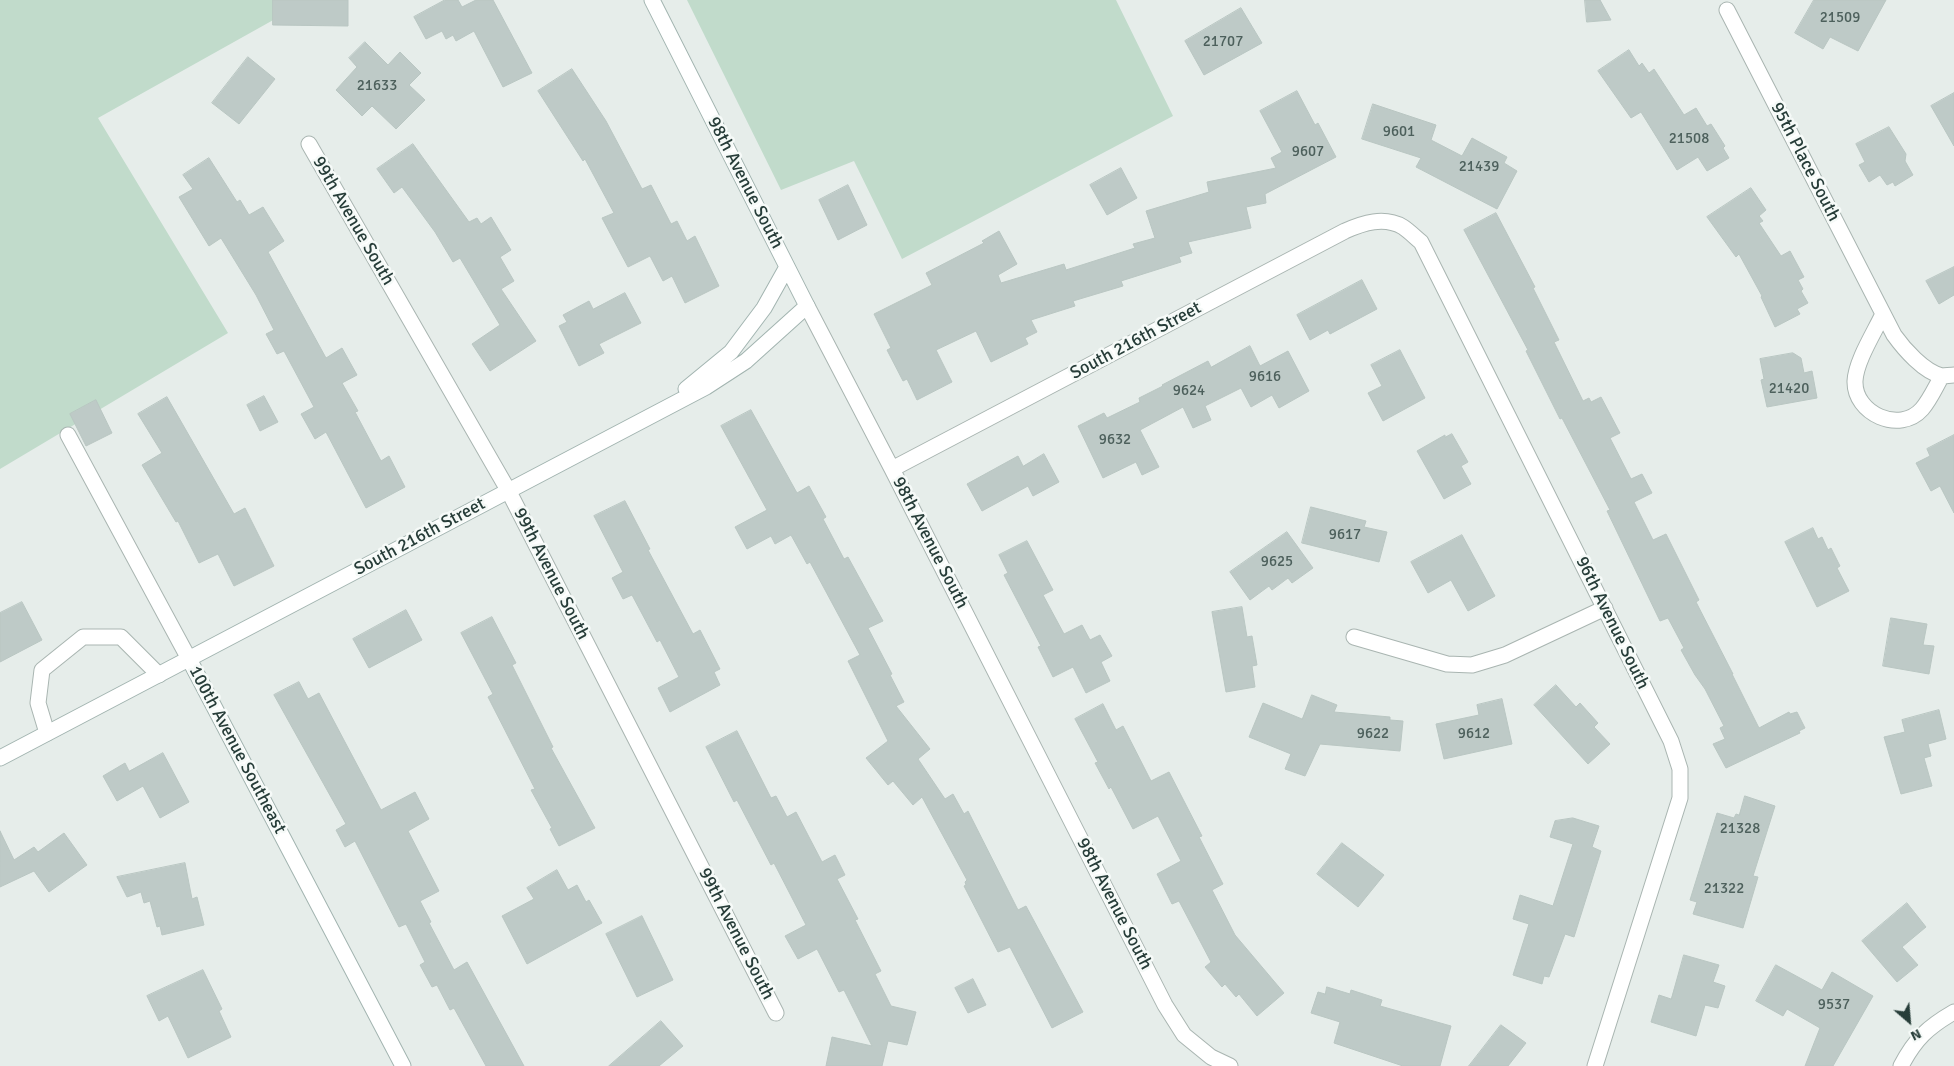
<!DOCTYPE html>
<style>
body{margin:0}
#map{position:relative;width:1954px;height:1066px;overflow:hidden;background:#e6edea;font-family:Signika,sans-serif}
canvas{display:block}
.north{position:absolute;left:1884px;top:996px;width:50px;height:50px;-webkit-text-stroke:4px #f6faf8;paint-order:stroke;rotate:153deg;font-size:14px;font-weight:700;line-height:20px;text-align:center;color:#273d39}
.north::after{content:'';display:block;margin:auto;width:18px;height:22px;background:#273d39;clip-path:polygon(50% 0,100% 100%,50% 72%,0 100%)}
</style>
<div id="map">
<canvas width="1954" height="1066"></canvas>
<div class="north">N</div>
</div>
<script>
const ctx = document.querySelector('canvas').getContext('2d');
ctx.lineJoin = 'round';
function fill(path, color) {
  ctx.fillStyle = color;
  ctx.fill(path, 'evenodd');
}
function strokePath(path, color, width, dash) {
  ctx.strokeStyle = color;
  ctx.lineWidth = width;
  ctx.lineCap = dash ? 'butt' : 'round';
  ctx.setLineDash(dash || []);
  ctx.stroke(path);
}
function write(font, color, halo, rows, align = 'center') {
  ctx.font = font + ' Signika,sans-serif';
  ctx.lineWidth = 5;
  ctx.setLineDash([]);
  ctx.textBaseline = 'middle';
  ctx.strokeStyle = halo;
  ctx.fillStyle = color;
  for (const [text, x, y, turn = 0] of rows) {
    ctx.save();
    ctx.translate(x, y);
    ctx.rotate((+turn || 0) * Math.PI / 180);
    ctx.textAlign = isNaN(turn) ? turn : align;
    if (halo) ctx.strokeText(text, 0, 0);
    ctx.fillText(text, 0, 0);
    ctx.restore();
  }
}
fill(new Path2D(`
 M0 0H274L284 14 98 118 228 333 0 469Z
 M687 0H1116L1173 116 902 259 854 161 781 190Z`), '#c1dbcb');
const building = new Path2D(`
 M273 0H348V26L273 25Z
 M445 0H458L462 7 476 0H493L532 73 503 87 474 31 456 41 453 35 446 39 442 31 426 39 414 17Z
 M1585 0H1600L1611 20 1587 22Z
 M1814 0H1886L1858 51 1830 37 1823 49 1795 33Z
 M1241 8 1262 43 1204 75 1185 41Z
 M365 42 388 65 400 52 421 73 409 85 425 100 396 129 372 106 362 116 336 90 357 67 349 58Z
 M1629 50 1639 66 1642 63 1649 73 1654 69 1684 115 1696 108 1707 126 1711 124 1725 146 1723 148 1729 158 1707 171 1698 157 1677 170 1641 112 1631 118 1598 71Z
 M248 57 275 79 239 124 212 103Z
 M572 69 606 121 642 189 651 185 671 224 677 221 687 241 695 236 719 286 685 303 672 276 663 281 650 256 628 267 602 218 614 213 585 159 583 161 538 91Z
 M1297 91 1315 125 1318 123 1336 157 1265 194 1266 203 1246 207 1251 228 1188 242 1192 253 1179 257 1181 262 1121 281 1123 286 1073 301 1075 306 1031 320 1037 332 1025 338 1028 344 991 362 976 331 936 350 952 382 917 400 907 379 903 381 887 350 891 348 874 314 932 285 926 273 984 243 982 241 999 231 1017 264 998 275 1001 283 1064 264 1066 270 1135 248 1133 244 1155 238 1146 211 1209 192 1207 182 1276 168 1271 158 1282 152 1260 111Z
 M1954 93V146L1931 106Z
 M1373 104 1436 125 1431 140 1462 156 1472 138 1507 157 1504 163 1517 171 1497 209 1416 167 1421 158 1362 139Z
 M1889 127 1906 154 1905 161 1913 175 1895 186 1893 182 1887 185 1880 175 1869 182 1859 165 1865 162 1856 144Z
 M413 144 469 222 477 218 481 224 491 217 511 250 500 257 514 281 501 289 536 341 490 371 472 344 500 325 460 258 453 262 435 232 402 187 394 193 377 169Z
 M209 158 237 202 240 200 249 215 263 207 284 241 268 252 326 358 342 348 357 375 342 383 358 411 355 412 381 461 389 456 405 487 366 508 326 432 315 439 301 414 314 407 284 351 277 354 266 334 274 330 256 295 221 238 209 246 179 197 193 189 183 175Z
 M1121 168 1137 198 1107 215 1090 185Z
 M848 185 867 225 838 240 819 200Z
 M1751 188 1766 210 1759 216 1763 221 1759 223 1781 256 1790 251 1804 277 1798 280 1803 289 1801 291 1808 303 1797 309 1800 314 1775 327 1761 297 1762 296 1739 254 1736 257 1707 217Z
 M1496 213 1535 287 1533 288 1559 340 1554 342 1583 401 1589 398 1591 402 1601 397 1620 433 1610 438 1631 479 1642 474 1652 493 1634 502 1653 540 1666 534 1699 600 1696 602 1733 674H1732L1759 728 1789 712 1790 714 1797 712 1805 728 1799 731 1800 733 1726 768 1713 744 1725 739 1720 728 1724 726 1705 689 1695 675 1681 650 1684 648 1668 618 1660 621 1607 511 1610 510 1562 418 1560 419 1526 351 1528 350 1464 230Z
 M1954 267V295L1939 304 1926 281Z
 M1362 280 1377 309 1330 334 1328 330 1310 340 1297 315Z
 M625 293 641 323 599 344 604 353 579 366 559 326 567 322 563 315 589 301 593 309Z
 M1250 346 1260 366 1288 351 1309 391 1279 408 1272 395 1251 407 1241 388 1205 406 1211 420 1193 428 1183 407 1140 430 1159 467 1142 475 1136 462 1103 478 1078 426 1104 413 1107 418 1140 402 1139 398 1163 386 1162 385 1208 361 1211 367Z
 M1400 350 1425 398 1383 421 1368 393 1382 386 1371 365Z
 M1793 353 1801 358 1804 373 1812 371 1817 398 1767 407 1761 380 1764 379 1760 359Z
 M264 396 278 422 260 431 247 405Z
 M167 397 234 514 245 508 274 566 234 586 218 554 199 563 178 521 176 522 142 465 162 453 138 414Z
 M96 400 112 433 86 446 70 414Z
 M751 410 797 493 809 486 826 517 823 519 844 559 848 557 883 621 868 628 892 674 890 675 904 702 896 706 930 749 918 759 945 799 953 794 964 814 968 811 1018 910 1026 906 1083 1012 1052 1028 1010 947 998 952 964 886 966 885 965 882 967 880 922 797 913 805 893 781 888 785 866 758 888 741 848 661 860 655 810 562 807 564 791 535 775 544 771 536 747 549 735 527 767 510 721 426Z
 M1452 434 1468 462 1461 466 1471 484 1444 499 1417 451 1445 435V437Z
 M1954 435V513L1940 486 1931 491 1916 463 1930 456 1927 449Z
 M1044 454 1059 482 1033 496 1028 486 982 511 967 484 1018 456 1023 466Z
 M625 501 650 549 648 550 693 634 700 630 720 669 714 672 720 685 670 712 658 688 679 677 660 640 657 642 632 595 623 599 612 578 623 572 594 516Z
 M1311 507 1366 521 1364 527 1387 532 1379 562 1302 543Z
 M1813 528 1818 539 1822 537 1828 550 1831 548 1840 566 1837 568 1849 591 1817 607 1785 542Z
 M1287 532 1313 568 1292 583 1288 578 1272 590 1269 586 1250 600 1230 572Z
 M1462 535 1495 596 1468 611 1451 580 1428 593 1411 562Z
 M1027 541 1053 590 1043 595 1064 634 1082 625 1090 640 1100 635 1112 656 1101 662 1110 681 1086 693 1073 667 1053 677 1038 647 1041 646 1004 575 1008 573 999 555Z
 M22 602 42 640 0 662V613Z
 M1242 607 1247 637 1252 636 1257 665 1252 666 1255 687 1226 692 1212 612Z
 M406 610 422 640 369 668 353 639Z
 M492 617 516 663 512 665 553 747 551 748 595 828 559 846 550 829 552 828 531 790 535 789 488 697 493 694 461 633Z
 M1891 618 1927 624 1923 645 1934 646 1929 674 1883 666Z
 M299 682 308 699 319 693 381 810 415 792 429 819 408 831 439 891 420 901 431 922 429 923 454 970 467 962 524 1066H486L454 1008 450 1010 437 985 432 987 420 965 425 962 406 924 399 927 355 841 345 847 336 830 346 824 274 695Z
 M1556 685 1576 707 1580 703 1598 723 1594 727 1610 744 1588 764 1534 705Z
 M1312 695 1337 705 1334 712 1390 717V720L1403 721 1400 751 1320 744 1305 776 1285 769 1291 754 1249 737 1263 703 1302 719Z
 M1502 699 1512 744 1444 759 1436 724 1479 715 1477 705Z
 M1103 704 1116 730 1123 726 1151 781 1169 772 1202 836 1199 837 1223 884 1212 890 1235 935 1284 993 1257 1016 1239 994 1236 997 1225 984 1222 987 1205 967 1211 962 1179 901 1172 904 1157 874 1181 861 1158 816 1133 829 1111 787 1109 789 1095 763 1098 762 1075 719Z
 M1939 710 1946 739 1928 744 1931 756 1924 758 1932 786 1901 794 1884 737 1905 732 1902 720Z
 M737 731 771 798 776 796 787 817 796 812 822 862 835 855 845 875 837 879 858 919 855 920 881 971 875 974 891 1006 916 1012 907 1045 888 1041 882 1066H826L832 1037 872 1046 844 990 839 992 817 949 798 959 785 936 806 925 774 863 771 865 737 800 734 802 706 747Z
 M163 753 189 802 160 818 143 786 117 801 103 776 125 763 129 771Z
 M1745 796 1775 806 1753 876 1758 877 1743 928 1693 914 1697 902 1690 900 1717 813 1734 818 1736 814 1739 815Z
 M1573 818 1599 826 1592 847 1601 851 1574 937 1565 934 1549 977 1544 976 1542 984 1513 975 1529 924 1513 919 1520 895 1553 906 1573 844 1550 837 1555 821Z
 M0 831 14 860 34 847 38 852 64 833 87 865 49 892 34 871 0 887Z
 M1342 843 1384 875 1358 907 1317 874Z
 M185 863 192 899 197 897 204 925 162 935 160 926 157 927 150 901 144 903 141 892 127 897 117 877Z
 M557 870 568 890 577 885 586 902 589 900 602 923 527 964 502 916 534 899 527 888Z
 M1907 903 1926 927 1902 947 1918 965 1897 982 1862 941Z
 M642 916 673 980 637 997 606 934Z
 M1684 955 1719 965 1713 982 1725 986 1718 1008 1705 1005 1696 1036 1651 1022 1659 995 1671 999Z
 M1776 965 1822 990 1832 972 1873 996 1833 1066H1805L1820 1028 1787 1009 1783 1016 1756 1001Z
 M203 970 222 1009 219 1011 231 1037 188 1058 168 1016 159 1021 147 996Z
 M973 979 986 1005 968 1013 955 988Z
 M1327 987 1350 994 1351 990 1382 1000 1380 1006 1451 1026 1440 1066H1403L1334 1043 1340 1022 1311 1013 1318 992 1325 994Z
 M661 1021 683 1046 659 1066H609Z
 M1501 1025 1526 1043 1508 1066H1469Z`);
fill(building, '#becac7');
strokePath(building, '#b9c6c2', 1);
const lane = new Path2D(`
 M47 733 38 703 42 670 83 637H121L159 675`);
const street = new Path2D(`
 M1727 10 1894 335C1904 349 1924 372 1942 376 1945 376 1951 375 1954 375
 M309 144 508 490 776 1013
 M807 306 892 469 1165 1005 1184 1035 1211 1057 1230 1066
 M1883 314C1874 333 1856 361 1855 381 1854 414 1900 434 1922 409 1930 400 1936 386 1942 376
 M68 435 189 659
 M892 469 1345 231C1363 223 1384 216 1403 227 1409 231 1415 237 1421 242L1671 741 1680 769V798L1595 1066
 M1354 637 1447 664 1472 665 1505 655 1605 608
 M1901 1066C1915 1039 1928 1027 1954 1012`);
const secondary = new Path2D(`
 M686 389 731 352 764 308 787 267
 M189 659 403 1066
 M0 758 706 387 746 361 807 306 652 0`);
strokePath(lane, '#a9b5b1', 17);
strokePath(street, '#a9b5b1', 17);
strokePath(secondary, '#a2b4b0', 17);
strokePath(lane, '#fff', 15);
strokePath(street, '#fff', 15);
strokePath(secondary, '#fff', 15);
write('15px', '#4d605c', null, [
 ["21509",1840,18],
 ["21707",1223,42],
 ["21633",377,86],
 ["9601",1399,132],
 ["21508",1689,139],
 ["9607",1308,152],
 ["21439",1479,167],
 ["9616",1265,377],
 ["21420",1789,389],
 ["9624",1189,391],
 ["9632",1115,440],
 ["9617",1345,535],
 ["9625",1277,562],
 ["9622",1373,734],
 ["9612",1474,734],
 ["21328",1740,829],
 ["21322",1724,889],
 ["9537",1834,1005]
]);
write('18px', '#273d39', '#f6faf8', [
 ["95th Place South",1805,162,63],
 ["98th Avenue South",745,183,63],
 ["99th Avenue South",353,221,60],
 ["South 216th Street",1136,341,-28],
 ["South 216th Street",420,537,-28],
 ["98th Avenue South",930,543,63],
 ["99th Avenue South",551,574,63],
 ["96th Avenue South",1612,623,64],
 ["100th Avenue Southeast",237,750,62],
 ["98th Avenue South",1114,904,63],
 ["99th Avenue South",736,934,63]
]);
</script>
